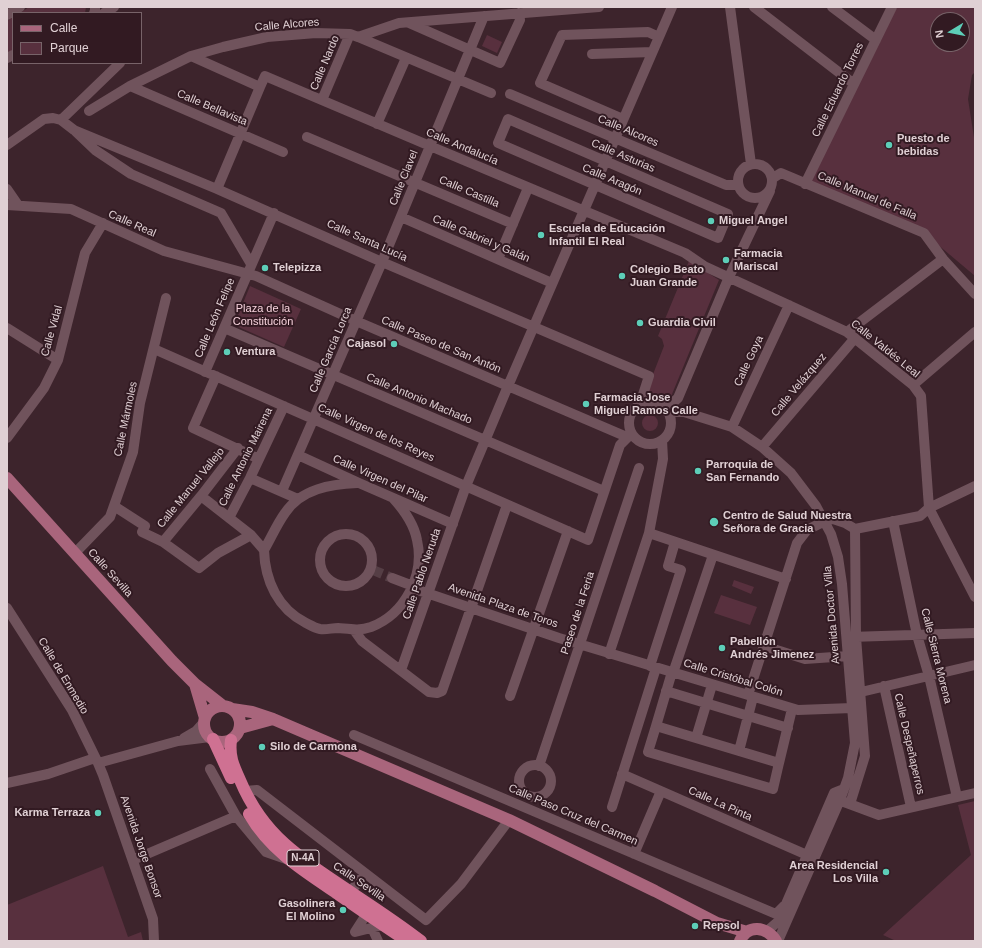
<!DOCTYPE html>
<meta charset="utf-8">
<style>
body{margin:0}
#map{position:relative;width:982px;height:948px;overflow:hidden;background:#3d242c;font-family:Arial,sans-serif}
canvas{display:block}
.frame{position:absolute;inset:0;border:8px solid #e0d0d4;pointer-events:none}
.legend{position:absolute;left:12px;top:12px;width:130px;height:52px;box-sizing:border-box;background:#321a22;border:1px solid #786369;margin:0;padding:5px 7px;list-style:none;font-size:12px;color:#e0d0d4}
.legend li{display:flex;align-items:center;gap:8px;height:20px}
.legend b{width:20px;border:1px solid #786369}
.north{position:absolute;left:930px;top:12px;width:40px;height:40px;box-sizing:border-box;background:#321a22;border:1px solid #786369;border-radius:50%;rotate:260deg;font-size:11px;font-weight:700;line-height:16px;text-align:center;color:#e0d0d4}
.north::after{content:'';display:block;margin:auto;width:14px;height:18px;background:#5dceb8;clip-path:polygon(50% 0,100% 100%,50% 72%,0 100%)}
</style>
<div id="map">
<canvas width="982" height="948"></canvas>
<div class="frame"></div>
<ul class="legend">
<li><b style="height:5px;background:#a9657c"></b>Calle</li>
<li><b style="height:11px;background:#58303e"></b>Parque</li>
</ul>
<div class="north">N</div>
</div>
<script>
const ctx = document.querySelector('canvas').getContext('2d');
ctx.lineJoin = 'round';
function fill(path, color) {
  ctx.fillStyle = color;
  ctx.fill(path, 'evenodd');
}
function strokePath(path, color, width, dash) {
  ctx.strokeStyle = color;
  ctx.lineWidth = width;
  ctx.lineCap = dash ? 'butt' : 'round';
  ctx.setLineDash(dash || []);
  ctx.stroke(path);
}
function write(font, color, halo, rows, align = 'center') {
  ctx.font = font + ' Arial,sans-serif';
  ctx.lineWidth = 4;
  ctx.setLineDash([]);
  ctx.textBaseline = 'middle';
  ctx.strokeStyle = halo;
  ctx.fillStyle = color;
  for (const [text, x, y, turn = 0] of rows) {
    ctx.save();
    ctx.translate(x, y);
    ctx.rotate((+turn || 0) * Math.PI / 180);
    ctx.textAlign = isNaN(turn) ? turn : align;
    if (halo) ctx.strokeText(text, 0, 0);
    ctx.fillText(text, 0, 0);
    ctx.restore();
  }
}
fill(new Path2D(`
 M29 7H86L85 13H20Z
 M897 7H975V72L972 75 968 99 975 144V276L924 233 805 184ZM938 20H962V44H938Z
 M13 17V52L7 56V21Z
 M487 35 502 42 497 53 482 46Z
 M689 261 719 280 670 399 668 400 648 394 650 382 664 346 662 339 658 336Z
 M250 286 301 309 284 347 234 325Z
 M642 423a8 8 0 1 1 16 0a8 8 0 1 1-16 0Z
 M734 580 754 587 751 594 732 586Z
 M721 595 757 607 750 625 714 613Z
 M975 801V941H896L883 935 971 855 958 805Z
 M103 866 128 937 141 932 143 941H7V905Z`), '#58303e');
strokePath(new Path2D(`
 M373 570 392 578`), '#553e45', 10, [10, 5]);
strokePath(new Path2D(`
 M730 7 751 164
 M754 7 854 84
 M832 7 876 40
 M94 13 95 10V7
 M104 13 114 7
 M7 15 20 7
 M409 23 500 63 520 20 519 13
 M358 37 399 23 599 7
 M592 54 652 52
 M191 56 260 87 265 76 430 146 685 253 704 266 847 332 913 385 921 396 929 508 975 597
 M7 58 13 55
 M130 86 283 152
 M510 94 726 185H738
 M322 100 350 34
 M89 111 130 86 191 56 223 47 267 37 316 33 350 34 358 37 491 93
 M508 119 728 214 718 238 498 143Z
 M623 119 540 83 562 35 648 32 659 37
 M61 120 120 63
 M377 124 406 58
 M74 130 217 189 382 262 649 376 640 404
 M307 137 513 224
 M7 145 44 119 53 118 61 120 74 130 95 150 131 174 221 213 251 264
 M738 181a17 17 0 1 1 34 0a17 17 0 1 1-34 0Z
 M773 178 781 173 924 233 943 259 975 294
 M805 184 892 7
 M7 189 18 205
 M217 189 260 87
 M7 205 71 209 164 251 256 276 356 321 627 437
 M401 217 552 283
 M498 259 528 188
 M7 328 58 360
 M224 328 604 491
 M847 332 943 259
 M154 349 588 540 620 445 631 434
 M205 372 274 213
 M216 376 193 428 259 459
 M913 385 975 332
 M629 423a21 21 0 1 1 42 0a21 21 0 1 1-42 0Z
 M666 409 678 398 729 277 770 191
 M667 412H684L732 427 762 447 791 473 816 506 831 534 838 557 842 584 855 743 848 778 840 800 778 941
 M732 427 789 305
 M7 438 44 388 58 360 85 253 103 223
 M762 447 855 338
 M298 455 359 483 453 524
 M250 478 298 499
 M282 491 382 262 484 16
 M201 496 251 535 264 550
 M114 506 145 526 142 532 163 542 199 568 218 553 251 535
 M229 518 250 478 284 406
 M893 521 917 635 929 676 957 797
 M649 533 786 579
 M320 560a26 26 0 1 1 52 0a26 26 0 1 1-52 0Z
 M163 542 201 496 238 448
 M264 550C265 581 278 609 306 623 310 625 315 628 320 629 326 630 332 628 338 628 350 629 359 631 371 627 405 614 425 575 417 540 414 524 404 510 393 498
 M264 550C271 538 277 524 285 513 301 489 331 484 357 483
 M75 553 110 517 133 452 140 403 166 298
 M392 578 413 586
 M412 588 559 638 798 710 852 708
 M7 608 72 710 98 763 103 775 153 919 154 941
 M354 630 362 641 429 692 437 693 442 691 507 505
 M850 637 975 633
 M764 646 805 659 848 656
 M609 654 649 533 663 459 662 440
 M650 666 681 570 668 566 675 542
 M401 670 466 486 508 386 672 7
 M672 672 656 726 779 763 792 709
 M673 673 713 555
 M884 686 911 807
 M666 691 788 728
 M861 692 975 665
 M748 695 797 543 807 530 825 521 833 519 845 523 855 529 920 516 929 508 975 486
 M510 696 568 531
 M656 726 648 752 773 789 779 763
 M354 735 783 917
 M184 738 196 731 204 722
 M696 738 712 685
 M739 751 753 697
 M98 763 178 741 210 737
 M519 781a16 16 0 1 1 32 0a16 16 0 1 1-32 0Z
 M539 766 639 468
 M210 769 236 816
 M622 774 807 855
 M7 783 48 774 95 758
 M245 791 257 790 426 920 461 884 509 820
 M844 802 879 815 975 793
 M850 804 865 756 856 637 855 529
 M612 807 656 668
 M634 854 661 791
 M133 860 236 816 266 852 286 859
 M350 892 365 874
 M364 912V918L355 932 383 925
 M776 914 786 904 834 793 844 789
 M372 928 378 941
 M767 931 787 914`), '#70535c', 10);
strokePath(new Path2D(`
 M7 478 172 661 195 684 223 706
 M195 684 205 718
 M204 724a18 18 0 1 1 36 0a18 18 0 1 1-36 0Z
 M232 709 252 712 273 719 509 820 655 891 717 923 747 932
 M240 728 273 719
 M740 941C747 924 767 926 776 941`), '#a9657c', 12);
strokePath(new Path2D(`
 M213 739 231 778
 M231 740C229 756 233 765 240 780 250 804 266 827 285 844 296 854 309 863 321 872 354 895 389 916 421 941
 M249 814C270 850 302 870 335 892 359 909 383 925 407 941`), '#cf7192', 12);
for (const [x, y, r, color] of [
 [889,145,4,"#5dceb8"],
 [711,221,4,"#5dceb8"],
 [541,235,4,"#5dceb8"],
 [726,260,4,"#5dceb8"],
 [265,268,4,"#5dceb8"],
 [622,276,4,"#5dceb8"],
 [640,323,4,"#5dceb8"],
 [394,344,4,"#5dceb8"],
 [227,352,4,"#5dceb8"],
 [586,404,4,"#5dceb8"],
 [698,471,4,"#5dceb8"],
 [714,522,5,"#5dceb8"],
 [722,648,4,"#5dceb8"],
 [262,747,4,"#5dceb8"],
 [98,813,4,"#5dceb8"],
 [886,872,4,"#5dceb8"],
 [343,910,4,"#5dceb8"],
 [695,926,4,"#5dceb8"]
]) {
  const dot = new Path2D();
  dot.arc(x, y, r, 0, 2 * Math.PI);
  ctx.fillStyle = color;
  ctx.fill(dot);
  strokePath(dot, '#321a22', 1.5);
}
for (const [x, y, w] of [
 [303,858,32]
]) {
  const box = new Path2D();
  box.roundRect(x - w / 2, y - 8, w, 16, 3);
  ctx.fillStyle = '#321a22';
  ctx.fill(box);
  strokePath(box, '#e0d0d4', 1);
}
write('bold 10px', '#e0d0d4', null, [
 ["N-4A",303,858]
]);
write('11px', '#e0d0d4', '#321a22', [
 ["Calle Alcores",287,25,-5],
 ["Calle Nardo",325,63,-67],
 ["Calle Eduardo Torres",838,90,-64],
 ["Calle Bellavista",212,108,23],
 ["Calle Alcores",628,131,23],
 ["Calle Andalucía",462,147,23],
 ["Calle Asturias",623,156,23],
 ["Calle Clavel",404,178,-68],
 ["Calle Aragón",612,180,23],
 ["Calle Castilla",469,192,23],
 ["Calle Manuel de Falla",867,196,23],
 ["Calle Real",132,224,24],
 ["Calle Gabriel y Galán",481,239,23],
 ["Calle Santa Lucía",367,241,24],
 ["Calle León Felipe",215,318,-67],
 ["Calle Vidal",52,331,-74],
 ["Calle Paseo de San Antón",441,345,23],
 ["Calle Valdés Leal",885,349,39],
 ["Calle García Lorca",331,350,-67],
 ["Calle Goya",749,361,-65],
 ["Calle Velázquez",799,385,-50],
 ["Calle Antonio Machado",419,399,23],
 ["Calle Mármoles",126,419,-78],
 ["Calle Virgen de los Reyes",376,433,24],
 ["Calle Antonio Mairena",246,457,-64],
 ["Calle Virgen del Pilar",380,479,24],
 ["Calle Manuel Vallejo",191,488,-51],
 ["Calle Sevilla",110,573,48],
 ["Calle Pablo Neruda",422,574,-71],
 ["Avenida Plaza de Toros",503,606,19],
 ["Paseo de la Feria",578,613,-72],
 ["Avenida Doctor Villa",832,615,-95],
 ["Calle Sierra Morena",936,656,76],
 ["Calle de Enmedio",63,676,59],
 ["Calle Cristóbal Colón",733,678,17],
 ["Calle Despeñaperros",909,744,77],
 ["Calle La Pinta",720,804,24],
 ["Calle Paso Cruz del Carmen",573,815,23],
 ["Avenida Jorge Bonsor",141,847,71],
 ["Calle Sevilla",359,882,34]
]);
write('bold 11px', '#e0d0d4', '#321a22', [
 ["Puesto de",897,139],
 ["bebidas",897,152],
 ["Miguel Angel",719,221],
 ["Escuela de Educación",549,229],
 ["Infantil El Real",549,242],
 ["Farmacia",734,254],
 ["Mariscal",734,267],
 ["Telepizza",273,268],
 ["Colegio Beato",630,270],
 ["Juan Grande",630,283],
 ["Guardia Civil",648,323],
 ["Cajasol",386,344,"right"],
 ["Ventura",235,352],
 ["Farmacia Jose",594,398],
 ["Miguel Ramos Calle",594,411],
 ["Parroquia de",706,465],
 ["San Fernando",706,478],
 ["Centro de Salud Nuestra",723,516],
 ["Señora de Gracia",723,529],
 ["Pabellón",730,642],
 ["Andrés Jimenez",730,655],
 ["Silo de Carmona",270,747],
 ["Karma Terraza",90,813,"right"],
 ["Area Residencial",878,866,"right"],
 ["Los Villa",878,879,"right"],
 ["Gasolinera",335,904,"right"],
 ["El Molino",335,917,"right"],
 ["Repsol",703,926]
], 'left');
write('11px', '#f7d3dd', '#321a22', [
 ["Plaza de la",263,309],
 ["Constitución",263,322]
]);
</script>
